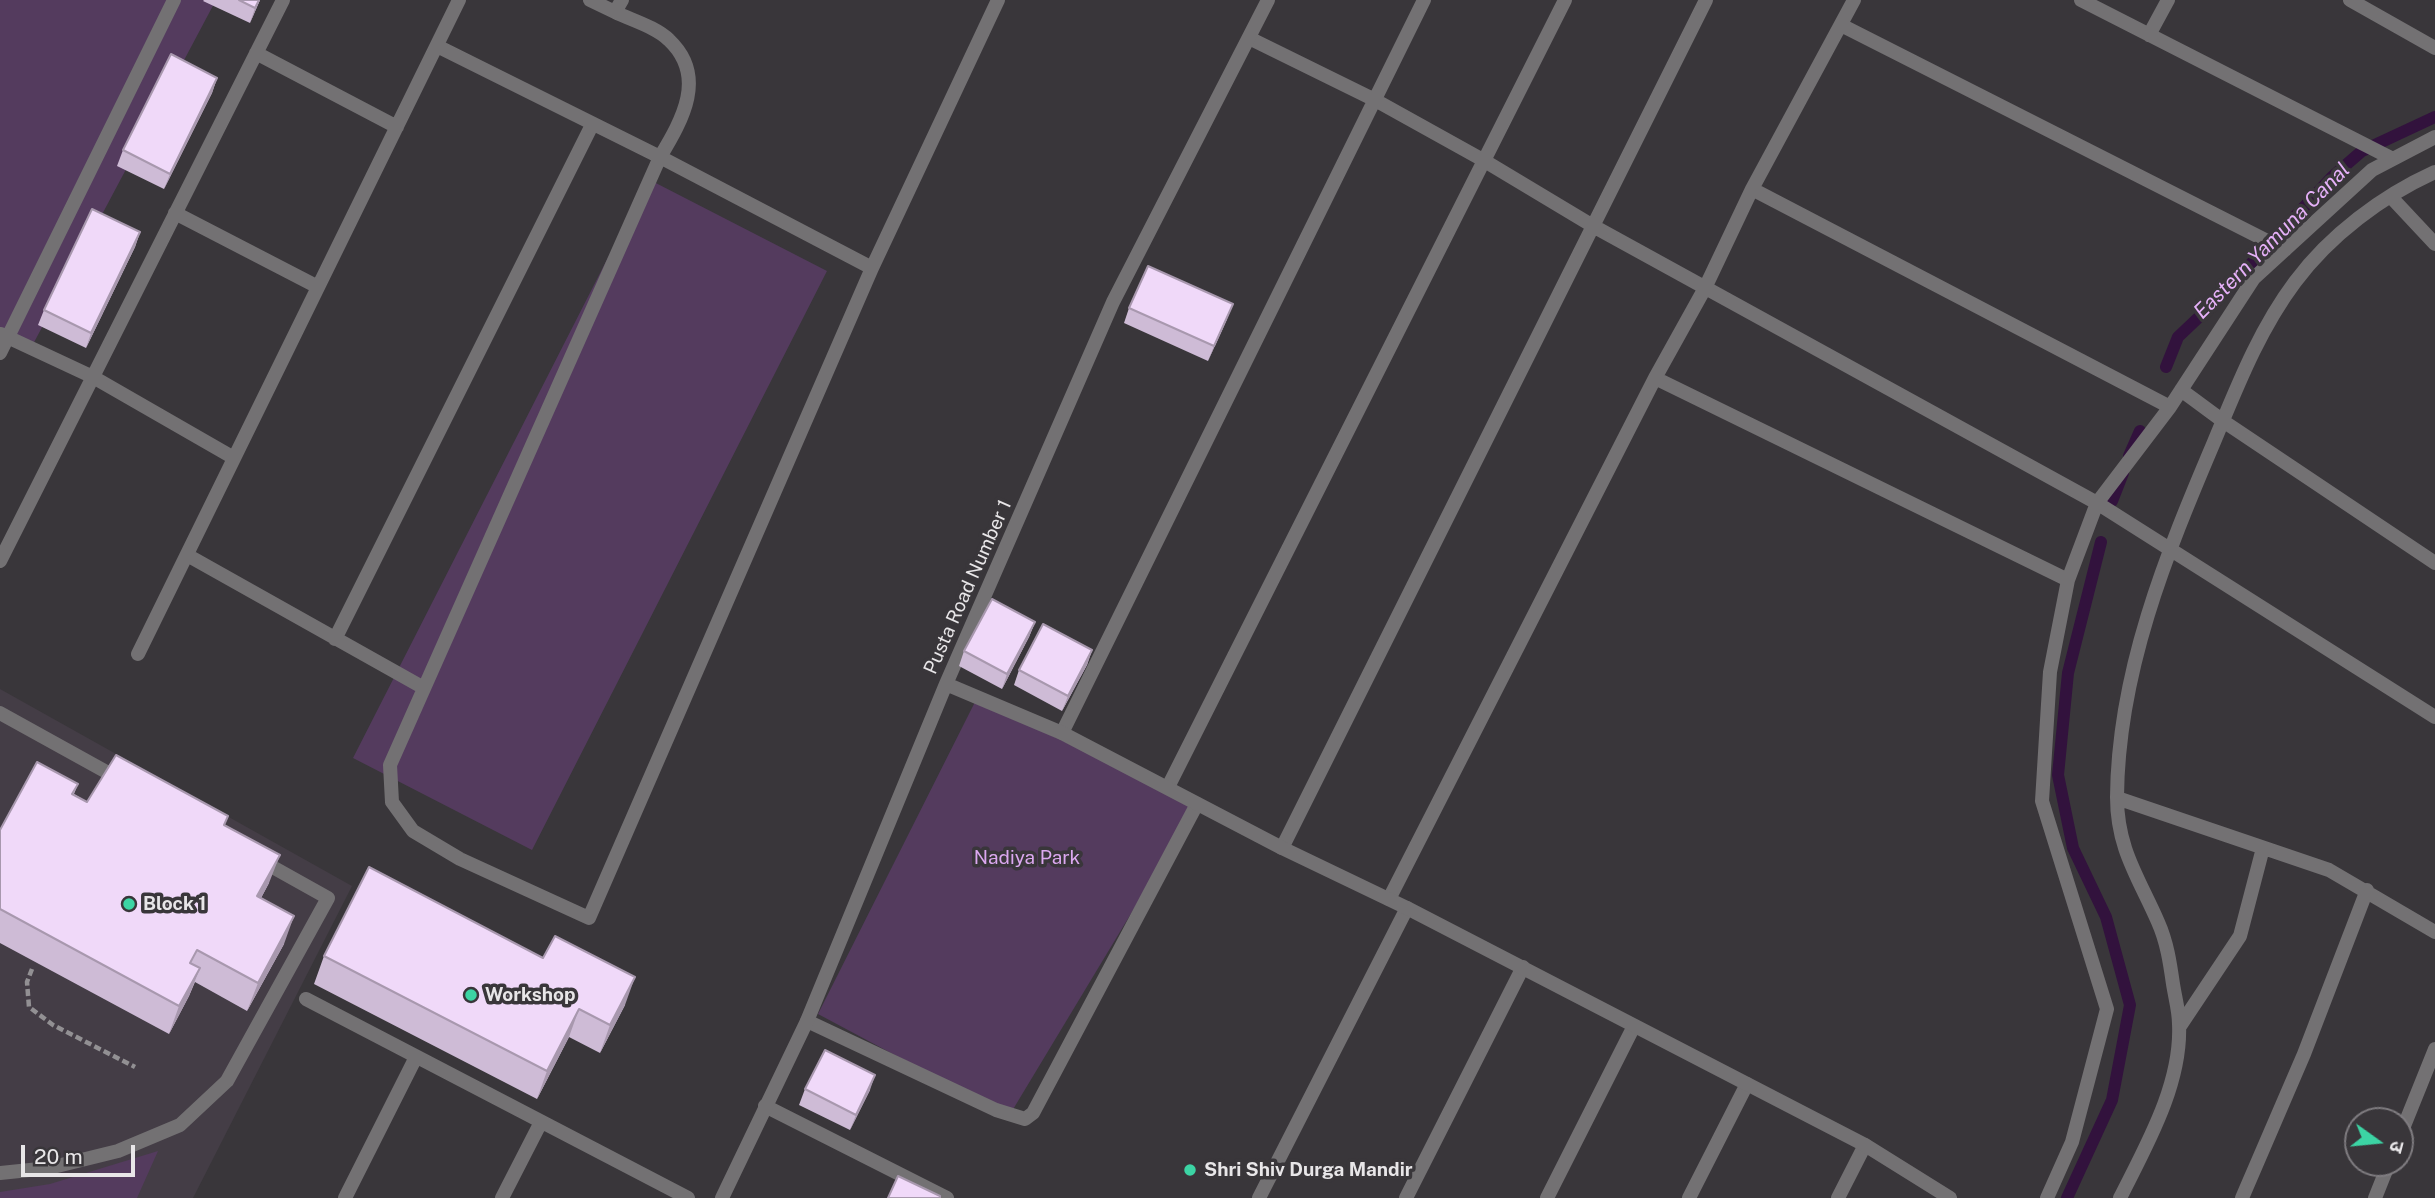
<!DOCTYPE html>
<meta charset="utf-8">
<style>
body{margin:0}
#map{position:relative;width:2435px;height:1198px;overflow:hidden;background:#39363a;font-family:"Public Sans","Noto Sans Devanagari",sans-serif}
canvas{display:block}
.north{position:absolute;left:2344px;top:1107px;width:70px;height:70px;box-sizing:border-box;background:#39363a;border:2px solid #7f7c80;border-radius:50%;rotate:105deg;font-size:19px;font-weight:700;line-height:28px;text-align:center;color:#e8e6e8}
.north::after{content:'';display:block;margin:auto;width:24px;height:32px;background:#3cd4a4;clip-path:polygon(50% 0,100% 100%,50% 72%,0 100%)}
.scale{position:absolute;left:21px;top:1145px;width:114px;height:32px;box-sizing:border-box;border:4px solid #e8e6e8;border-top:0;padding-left:9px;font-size:21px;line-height:24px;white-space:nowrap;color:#e8e6e8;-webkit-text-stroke:5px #39363a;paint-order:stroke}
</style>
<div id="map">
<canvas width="2435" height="1198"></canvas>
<div class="north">उ</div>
<div class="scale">20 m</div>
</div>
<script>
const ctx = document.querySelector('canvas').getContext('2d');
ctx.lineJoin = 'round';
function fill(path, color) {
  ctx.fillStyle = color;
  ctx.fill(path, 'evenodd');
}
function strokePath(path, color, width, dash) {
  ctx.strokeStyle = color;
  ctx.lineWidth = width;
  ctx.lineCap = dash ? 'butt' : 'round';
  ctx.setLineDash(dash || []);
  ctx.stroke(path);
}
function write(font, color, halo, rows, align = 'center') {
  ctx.font = font + ' "Public Sans",sans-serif';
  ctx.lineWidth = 7;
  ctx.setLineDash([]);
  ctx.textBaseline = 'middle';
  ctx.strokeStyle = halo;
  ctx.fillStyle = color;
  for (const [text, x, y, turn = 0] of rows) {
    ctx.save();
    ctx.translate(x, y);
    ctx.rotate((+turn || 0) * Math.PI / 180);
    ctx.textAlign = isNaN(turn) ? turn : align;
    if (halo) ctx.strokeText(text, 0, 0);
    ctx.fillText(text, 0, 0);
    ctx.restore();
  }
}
fill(new Path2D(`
 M0 689 352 886 193 1198H0Z`), '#443d46');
fill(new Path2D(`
 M0 0H216L31 348 0 333Z
 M648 179 827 271 532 850 353 758Z
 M976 700 1197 804 1009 1116 818 1014Z
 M158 1151 137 1198H0V1192L50 1184Z`), '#543b5e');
strokePath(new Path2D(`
 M2166 367 2178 337 2217 300 2332 177 2362 151 2435 117
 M2129 456 2140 431
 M2112 501 2123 473
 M2067 1198 2112 1100 2130 1005 2106 917 2073 848 2058 775 2068 673 2101 542`), '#32123d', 12);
strokePath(new Path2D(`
 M32 969 27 982 29 1007 53 1025 135 1067`), '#929093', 4.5, [7, 3.5]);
strokePath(new Path2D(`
 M0 713 121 780
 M0 1173 49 1168 118 1151 180 1125 227 1081 328 898 260 860`), '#737173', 14);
strokePath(new Path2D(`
 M590 0 615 12 622 0
 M2081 0 2393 159
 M2350 0 2435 48
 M615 12C631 20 656 27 669 40 707 76 683 119 660 157L390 765 392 802 413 831 460 859 589 918 872 268 998 0
 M1841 25 2285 250
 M2149 35 2168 0
 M1249 38 1375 100 1483 160 1593 226 2097 503 2435 717
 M437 46 660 157 872 268
 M256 53 397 127
 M1752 189 2170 407
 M2391 197 2435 244
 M175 213 318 287
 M1 334 93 377 234 458
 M0 353 174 0
 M1655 378 2068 580
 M2181 390 2223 421 2435 563
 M187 555 424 688
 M0 561 283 0
 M335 639 592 125
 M138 654 459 0
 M1062 733 1424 0
 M1168 787 1565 0
 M2117 798 2329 870 2435 932
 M1282 848 1706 0
 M1389 899 1655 378 1705 288 1752 189 1854 0
 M306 999 688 1198
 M807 1021 996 1110 1025 1119 1033 1113 1197 804
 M2180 1026 2240 936 2263 848
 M765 1106 947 1198
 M2400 1136 2435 1049
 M345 1198 416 1057
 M502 1198 541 1122
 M1259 1198 1407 908
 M1406 1198 1523 967
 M1547 1198 1634 1026
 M1689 1198 1747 1084
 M1838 1198 1865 1145
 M2047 1198 2072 1142 2107 1009 2042 801 2050 672 2068 580 2097 503 2170 407 2254 278 2372 170 2435 137
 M2120 1198C2146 1146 2182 1084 2179 1024 2179 1011 2175 997 2173 984 2170 963 2167 942 2158 922 2139 878 2117 849 2117 797 2118 672 2166 555 2214 442 2237 387 2259 330 2295 282 2330 235 2382 196 2435 172
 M2242 1198 2304 1054 2367 890
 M2375 1198 2389 1163`), '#737173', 14);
strokePath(new Path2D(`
 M946 684 1062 733 1282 848 1407 908 1865 1145 1950 1198
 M722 1198 807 1021 946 684 1113 302 1268 0`), '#737173', 14);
fill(new Path2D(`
 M204 0H260L250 23 203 1Z
 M217 78 212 93 164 189 117 166 123 150Z
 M140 232 135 247 86 348 38 325 44 310Z
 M1129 308 1227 319 1208 361 1124 323Z
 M1035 622 1029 637 1002 689 959 666 964 651Z
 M1092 650 1087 665 1062 711 1014 685 1019 670Z
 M78 784 74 794 87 802 225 825 269 883 261 898 284 944 247 1011 195 982 189 996 169 1034 0 943V830Z
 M324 956 625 1005 600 1053 569 1037 537 1099 314 984Z
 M805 1089 870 1090 850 1130 799 1105Z`), '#cebbd6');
fill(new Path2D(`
 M259 0H260L250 23 255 8Z
 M217 78 212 93 164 189 170 174Z
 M140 232 135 247 86 348 91 333Z
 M1233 304 1227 319 1208 361 1214 346Z
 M1035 622 1029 637 1002 689 1007 674Z
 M1092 650 1087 665 1062 711 1068 696Z
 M280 855 269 883 247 924 257 896Z
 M294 916 284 944 247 1011 258 983Z
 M200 968 189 996 169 1034 179 1006Z
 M635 977 625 1005 600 1053 610 1025Z
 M579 1009 569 1037 537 1099 547 1071Z
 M875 1075 870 1090 850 1130 856 1115Z`), '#a898ae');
const building = new Path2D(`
 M239 0H259L255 8Z
 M171 54 217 78 170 174 123 150Z
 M92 209 140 232 91 333 44 310Z
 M1148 266 1233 304 1214 346 1129 308Z
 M992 599 1035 622 1007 674 964 651Z
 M1043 624 1092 650 1068 696 1019 670Z
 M116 755 228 816 224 825 280 855 257 896 294 916 258 983 197 950 190 963 200 968 179 1006 0 909V830L37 762 78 784 72 794 87 802Z
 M369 867 543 958 555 936 635 977 610 1025 579 1009 547 1071 324 956Z
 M825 1050 875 1075 856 1115 805 1089Z
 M898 1176 940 1196V1198H888Z`);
fill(building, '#f0d9f9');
strokePath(building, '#a898ae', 2);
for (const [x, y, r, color] of [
 [129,904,7,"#3cd4a4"],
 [471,995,7,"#3cd4a4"],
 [1190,1170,7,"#3cd4a4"]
]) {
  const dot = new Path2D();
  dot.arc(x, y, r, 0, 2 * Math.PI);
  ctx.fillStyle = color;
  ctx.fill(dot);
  strokePath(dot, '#39363a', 2.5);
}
write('19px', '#e8e6e8', '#39363a', [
 ["Pusta Road Number 1",968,587,-66]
]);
write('19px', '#dca8f0', '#39363a', [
 ["Nadiya Park",1027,858]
]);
write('bold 19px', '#e8e6e8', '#39363a', [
 ["Block 1",143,904],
 ["Workshop",485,995],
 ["Shri Shiv Durga Mandir",1204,1170]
], 'left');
write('italic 21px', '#e5b0f8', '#39363a', [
 ["Eastern Yamuna Canal",2272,241,-45]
]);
</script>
